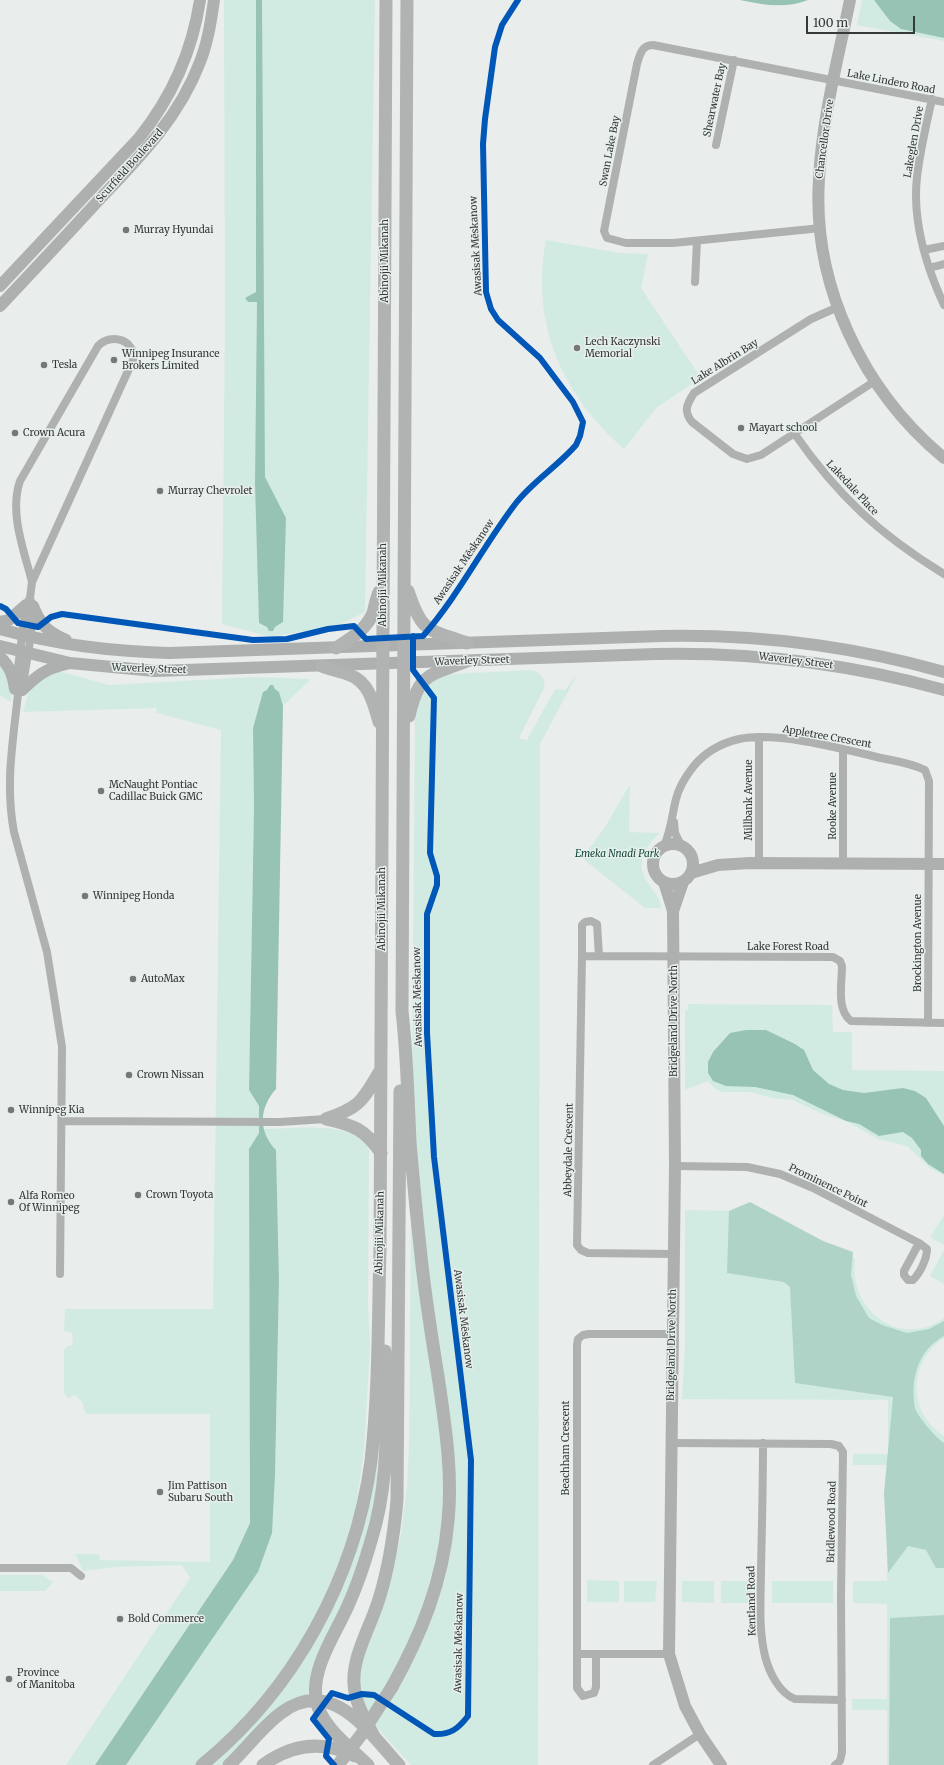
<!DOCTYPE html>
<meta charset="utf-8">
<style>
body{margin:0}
#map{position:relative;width:944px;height:1765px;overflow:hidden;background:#e9edeb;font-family:Merriweather,serif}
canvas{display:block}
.scale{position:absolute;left:806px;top:16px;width:109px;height:18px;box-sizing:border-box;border:2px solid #363938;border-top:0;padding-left:5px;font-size:12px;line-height:14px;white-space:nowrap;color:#363938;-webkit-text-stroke:3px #e7efec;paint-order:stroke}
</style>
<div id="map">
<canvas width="944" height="1765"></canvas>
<div class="scale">100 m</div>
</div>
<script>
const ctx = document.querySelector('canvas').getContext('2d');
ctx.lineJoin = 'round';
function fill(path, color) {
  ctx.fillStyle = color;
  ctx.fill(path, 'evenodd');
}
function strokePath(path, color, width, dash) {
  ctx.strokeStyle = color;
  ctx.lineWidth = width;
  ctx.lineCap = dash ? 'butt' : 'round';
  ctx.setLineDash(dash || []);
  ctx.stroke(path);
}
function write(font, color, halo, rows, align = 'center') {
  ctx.font = font + ' Merriweather,serif';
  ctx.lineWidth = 3;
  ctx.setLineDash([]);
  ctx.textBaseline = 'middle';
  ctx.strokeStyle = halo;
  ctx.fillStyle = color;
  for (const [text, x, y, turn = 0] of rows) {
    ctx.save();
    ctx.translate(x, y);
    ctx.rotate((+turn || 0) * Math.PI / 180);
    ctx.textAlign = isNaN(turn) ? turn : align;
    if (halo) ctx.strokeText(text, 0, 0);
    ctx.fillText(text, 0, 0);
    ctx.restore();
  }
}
fill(new Path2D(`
 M224 0H375L365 612 339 625 271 637 222 624 225 323Z
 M862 0H944V41L857 25Z
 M546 240 620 253 648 254 641 288 701 378 657 407 624 449C562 394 530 324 546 240Z
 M0 665C11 674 13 688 11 702L0 695Z
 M531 670C540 672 543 676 545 686L519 738 527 740 555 689 565 690 578 673 540 744 538 1765H411L368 1718 356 1677 380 1612 400 1540 407 1486 409 1445 415 717 420 694 433 680 452 674Z
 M59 671 109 685 254 677 311 679 283 706 279 692 258 711 253 728 254 808 249 1089 259 1106V1133L249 1149 250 1523 233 1560 95 1765H66L190 1578 182 1565 115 1567 83 1571 75 1554H99L100 1560 210 1562V1414H86L82 1402 75 1395 68 1398 64 1393V1350L67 1346 73 1345 72 1333 64 1331 65 1309H213L221 730 157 713 156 708 23 712 30 686Z
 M630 784 629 832 660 833C644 847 634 865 649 884 655 893 660 897 661 908H645L582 858 605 827Z
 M688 1004 832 1005 833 1032H852V1070L944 1071V1175L931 1169 907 1146 878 1139 846 1121 823 1114 792 1100 772 1098 750 1092H722L714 1088 708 1081 685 1090V1010H688Z
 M264 1129C290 1129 359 1119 369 1150L368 1302 370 1347 364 1451 356 1507 340 1563 314 1621 276 1681 219 1745 195 1765H126L258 1572 275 1475 279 1280 276 1150C271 1144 264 1137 264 1129Z
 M685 1210 742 1211 791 1225 855 1259C848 1310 900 1350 944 1318V1338C908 1362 907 1412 944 1436V1765H887V1710H852V1699H887V1604L853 1603V1581H887L888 1465H853V1454H888V1400L682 1399 685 1344Z
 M944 1215V1245L930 1237Z
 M944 1250V1284L930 1276Z
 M381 1409 378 1494 357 1571 313 1667 308 1694 281 1706 223 1765H209L333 1606Z
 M0 1575H42L53 1582 45 1591H0Z
 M587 1580 619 1581V1602H587Z
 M624 1581H657L655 1602H624Z
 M682 1581H714V1603L682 1602Z
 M721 1581H753V1603H721Z
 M772 1581H833V1603H772Z`), '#d2ebe2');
fill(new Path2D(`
 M750 1202 823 1241 853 1252 851 1275 856 1296 869 1318 882 1325 907 1333 929 1329 944 1321V1336C918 1350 910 1379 915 1408 917 1416 937 1439 944 1443V1568H936L926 1550 908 1546 888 1573 884 1493 893 1397 795 1383 790 1287 784 1282 727 1273 729 1211Z
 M944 1615V1765H889L890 1618Z`), '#b0d3c8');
fill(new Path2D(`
 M256 0H262L265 477 286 518 283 622 275 627 273 631H269L267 627 259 623 255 484 257 302H248L245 298 256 292Z
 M740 0H808C785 9 764 5 740 0Z
 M874 0H944V38L901 29 890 21Z
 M270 685H273L275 689 279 692 283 706 276 1089C259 1108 258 1131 276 1150L279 1280 275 1475 272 1533 258 1572 126 1765H95L233 1560 250 1523 249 1149 259 1133V1106L249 1090 254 808 253 728 263 692 267 690Z
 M746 1030H766L795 1044 804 1050 813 1070 829 1084 843 1090 864 1093 903 1088 915 1091 926 1098 944 1126V1174L928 1164 921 1156V1150L912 1138 903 1132 879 1136 859 1124 846 1121 793 1095 755 1087 726 1086 713 1081 708 1073V1062L713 1052 730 1033Z`), '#97c3b5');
strokePath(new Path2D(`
 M932 99C926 125 920 151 917 177 912 221 926 266 944 305
 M716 145 734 60
 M821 228 673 243H626L607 238 604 231 637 64C640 54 642 45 653 45L944 102
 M924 250 944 246
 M929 268 944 264
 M695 282 697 241
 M838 307 811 319 694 393C687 404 683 411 692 422L733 454 747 459 761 455 875 381
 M794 433C838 496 879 534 944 574
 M30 598C37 615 25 669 22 690L18 694C13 741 5 785 14 832L47 952 62 1047 60 1274
 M16 683 26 605 30 598 32 582 133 360C136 340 111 332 98 346L20 481C9 513 24 550 32 582
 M843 749V863
 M674 822 675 833 681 845
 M664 846C671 830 672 815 676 799 679 787 686 776 693 767 705 752 722 743 739 739 776 731 844 749 881 758 895 761 911 763 925 770L929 781 928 1023
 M759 863V737
 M582 956V925L585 922 591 921 597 924 599 956
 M62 1121 280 1122 326 1119
 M675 1166 747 1167 780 1174 813 1188 919 1243 927 1249C927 1259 920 1273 913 1280H908L904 1275V1271L919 1243
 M673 1254 588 1253 581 1250 577 1245 582 956 833 957 840 961 842 966C842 982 836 1010 851 1021L944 1023
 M671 1443 831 1444 839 1446 843 1452 841 1596 842 1752 840 1761 835 1765
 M763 1443C763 1485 762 1526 761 1568 761 1597 758 1627 765 1656 769 1672 779 1693 795 1699L842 1700
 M0 1568H71L81 1576
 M577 1654V1688L583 1696 594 1693 596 1687V1654
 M669 1654H577V1345L578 1339 583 1335 589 1334H672
 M653 1765 700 1734`), '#aeb1b0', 8);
strokePath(new Path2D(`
 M850 0C838 59 822 119 819 179 812 285 863 391 944 458
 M0 286 139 138C172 97 192 53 200 0
 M0 306C32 272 65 237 97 202 138 159 179 118 200 62 208 42 211 21 214 0
 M33 606C41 626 47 631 66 640
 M0 622 9 620 26 605
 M0 629C58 645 109 651 169 653L662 636C757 634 852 646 944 672
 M0 646 70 663 155 671 656 654C754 652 850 664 944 690
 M0 657C10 666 13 676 15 689
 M22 690C38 675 45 669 66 664
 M653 864a20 20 0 1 1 40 0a20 20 0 1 1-40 0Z
 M691 873 718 865 750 863 944 864
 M664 882 673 911
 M683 882 673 911 675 1166 669 1654 685 1706 700 1734 721 1765`), '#aeb0af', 12);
strokePath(new Path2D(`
 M408 591C422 633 427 629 467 643
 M336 648C351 638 366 630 373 613 375 606 376 599 379 592
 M322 666C331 670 341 671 350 675 369 682 374 704 379 722
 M409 716C419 672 429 676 467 661
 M326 1119C361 1107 362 1101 380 1071
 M326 1119C353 1125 365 1129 381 1153
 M392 1687C421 1635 443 1581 448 1521 453 1473 445 1424 438 1376 431 1333 424 1290 420 1246 416 1211 413 1177 410 1142 408 1098 407 1055 402 1011L407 0
 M375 1738C366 1721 355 1704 354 1684 352 1656 371 1626 379 1599 389 1567 394 1534 397 1500L400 1091
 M202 1765C294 1690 355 1579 371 1461 379 1391 378 1320 380 1250L386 0
 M229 1765C246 1749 263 1726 281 1713 331 1675 369 1732 399 1765
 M263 1765C292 1744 323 1740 355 1756
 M368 1765C350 1747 320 1726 316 1699 311 1666 338 1631 350 1601 361 1576 369 1549 376 1523 390 1467 386 1407 385 1351`), '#b1b3b2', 13);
strokePath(new Path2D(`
 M338 1765 361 1735 392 1687`), '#b1b3b2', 13);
strokePath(new Path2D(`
 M0 606 6 609 18 623 38 627 51 617 62 614 253 640 287 639 328 629 354 626 366 639 423 636C459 595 483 546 516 503 533 481 558 466 576 445L580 436 583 422 573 402 540 358 498 320 491 309 486 292 483 144 485 119 495 47 502 25 518 0
 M334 1765 326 1756 329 1739 313 1719 332 1693 348 1698 362 1694 374 1695 434 1734C450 1735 458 1729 468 1716L471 1460 434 1157 427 1033V914L437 885V876L430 853 434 698 413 670V636`), '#0057b8', 6);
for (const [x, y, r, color] of [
 [126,230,4,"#757877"],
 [577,348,4,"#757877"],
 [114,360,4,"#757877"],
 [44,365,4,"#757877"],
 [741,428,4,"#757877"],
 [15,433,4,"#757877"],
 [160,491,4,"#757877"],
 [101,791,4,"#757877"],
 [85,896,4,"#757877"],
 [133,979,4,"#757877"],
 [129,1075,4,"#757877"],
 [11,1110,4,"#757877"],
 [138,1195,4,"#757877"],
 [11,1202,4,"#757877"],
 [160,1492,4,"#757877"],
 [120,1619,4,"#757877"],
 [9,1679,4,"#757877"]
]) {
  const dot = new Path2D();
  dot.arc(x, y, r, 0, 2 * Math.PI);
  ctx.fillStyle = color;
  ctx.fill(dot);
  strokePath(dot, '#e7efec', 1.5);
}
write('10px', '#363938', '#e7efec', [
 ["Lake Lindero Road",891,82,11],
 ["Shearwater Bay",715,100,-78],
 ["Chancellor Drive",825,139,-82],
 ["Lakeglen Drive",914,142,-80],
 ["Swan Lake Bay",610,151,-79],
 ["Scurfield Boulevard",130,166,-48],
 ["Awasisak Mēskanow",476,246,-93],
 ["Abinojii Mikanah",385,261,-90],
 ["Lake Albrin Bay",725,362,-32],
 ["Lakedale Place",852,488,47],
 ["Awasisak Mēskanow",464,562,-56],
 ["Abinojii Mikanah",383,585,-90],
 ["Waverley Street",472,661,-2],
 ["Waverley Street",796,661,7],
 ["Waverley Street",149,669,2],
 ["Appletree Crescent",827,737,10],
 ["Millbank Avenue",749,800,-90],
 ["Rooke Avenue",833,806,-90],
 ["Abinojii Mikanah",382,909,-90],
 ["Brockington Avenue",918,943,-90],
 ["Lake Forest Road",788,947],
 ["Awasisak Mēskanow",418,997,-91],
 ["Bridgeland Drive North",674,1021,-90],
 ["Abbeydale Crescent",569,1150,-89],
 ["Prominence Point",828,1186,26],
 ["Abinojii Mikanah",380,1233,-89],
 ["Awasisak Mēskanow",463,1319,83],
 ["Bridgeland Drive North",672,1345,-89],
 ["Beachham Crescent",566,1448,-90],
 ["Bridlewood Road",832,1522,-89],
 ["Kentland Road",752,1601,-91],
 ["Awasisak Mēskanow",459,1643,-89]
]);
write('10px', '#363938', '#e7efec', [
 ["Murray Hyundai",134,230],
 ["Lech Kaczynski",585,342],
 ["Memorial",585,354],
 ["Winnipeg Insurance",122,354],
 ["Brokers Limited",122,366],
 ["Tesla",52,365],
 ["Mayart school",749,428],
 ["Crown Acura",23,433],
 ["Murray Chevrolet",168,491],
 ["McNaught Pontiac",109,785],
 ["Cadillac Buick GMC",109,797],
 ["Winnipeg Honda",93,896],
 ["AutoMax",141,979],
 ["Crown Nissan",137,1075],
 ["Winnipeg Kia",19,1110],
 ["Crown Toyota",146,1195],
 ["Alfa Romeo",19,1196],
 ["Of Winnipeg",19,1208],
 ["Jim Pattison",168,1486],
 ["Subaru South",168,1498],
 ["Bold Commerce",128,1619],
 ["Province",17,1673],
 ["of Manitoba",17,1685]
], 'left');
write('italic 10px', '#13473a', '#e7efec', [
 ["Emeka Nnadi Park",617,854]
]);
</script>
